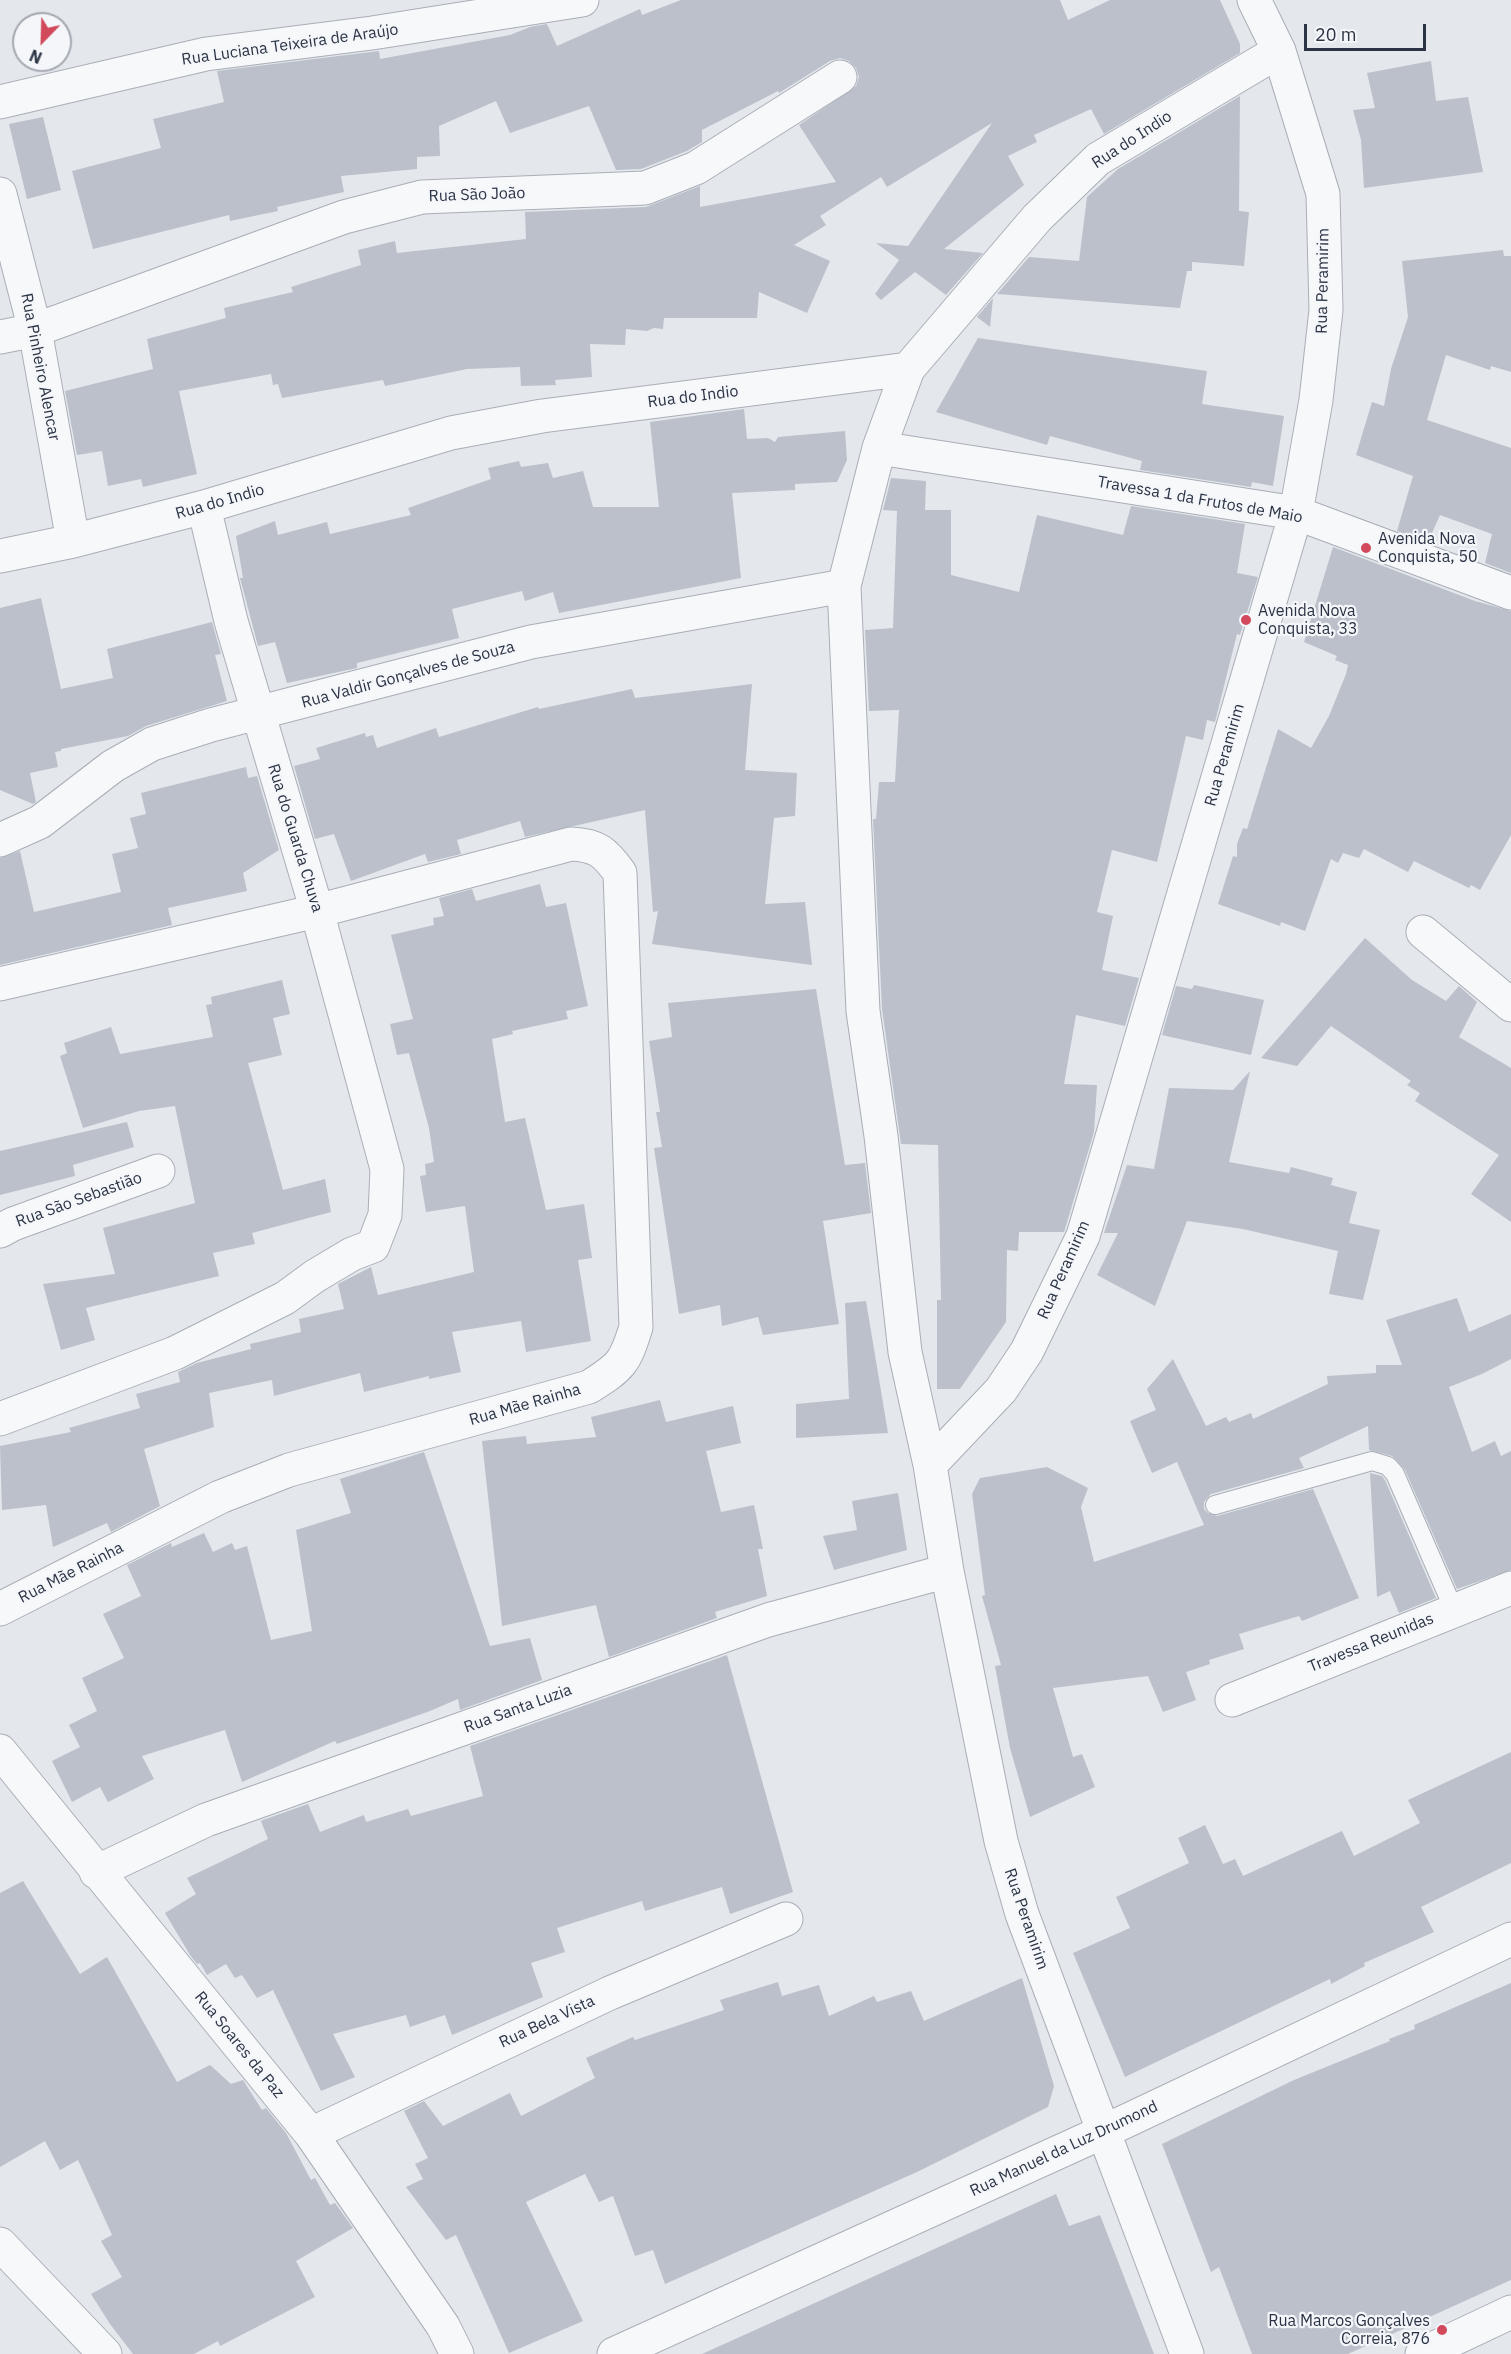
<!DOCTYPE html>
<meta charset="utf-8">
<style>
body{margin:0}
#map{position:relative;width:1511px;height:2354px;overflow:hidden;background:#e4e7ec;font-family:"IBM Plex Sans",sans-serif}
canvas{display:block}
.north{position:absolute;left:12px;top:12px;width:60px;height:60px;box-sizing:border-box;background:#f4f6f9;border:2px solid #a4a8b1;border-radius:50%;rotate:203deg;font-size:16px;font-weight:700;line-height:24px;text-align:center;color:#2b3445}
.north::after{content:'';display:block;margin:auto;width:21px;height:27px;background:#d1495b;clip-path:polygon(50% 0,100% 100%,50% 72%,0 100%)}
.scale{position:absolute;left:1304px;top:24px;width:122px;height:27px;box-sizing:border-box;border:3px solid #2b3445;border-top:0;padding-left:8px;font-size:18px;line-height:21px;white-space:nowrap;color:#2b3445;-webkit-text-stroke:4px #f4f6f9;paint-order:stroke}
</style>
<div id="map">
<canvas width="1511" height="2354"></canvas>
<div class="north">N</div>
<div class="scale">20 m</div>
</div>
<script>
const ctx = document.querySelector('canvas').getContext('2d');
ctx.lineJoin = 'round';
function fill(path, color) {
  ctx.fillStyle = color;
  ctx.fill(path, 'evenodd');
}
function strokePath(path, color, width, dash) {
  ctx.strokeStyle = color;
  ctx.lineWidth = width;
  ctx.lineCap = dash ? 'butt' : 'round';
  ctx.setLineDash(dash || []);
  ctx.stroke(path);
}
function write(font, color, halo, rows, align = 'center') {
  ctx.font = font + ' "IBM Plex Sans",sans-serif';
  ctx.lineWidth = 4.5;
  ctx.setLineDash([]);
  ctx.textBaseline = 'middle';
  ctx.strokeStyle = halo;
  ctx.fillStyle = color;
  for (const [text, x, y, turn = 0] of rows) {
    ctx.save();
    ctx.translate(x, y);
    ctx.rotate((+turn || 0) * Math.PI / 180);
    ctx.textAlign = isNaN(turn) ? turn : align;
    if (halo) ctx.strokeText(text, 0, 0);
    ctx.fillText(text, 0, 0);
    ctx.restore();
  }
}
fill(new Path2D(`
 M681 0H1060L1068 20 1110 0H1220L1240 44V53L1104 134 1091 109 1034 135 1037 142 1008 156 1024 185 944 249 983 253 946 295 915 272 881 300 875 294 899 260 876 243 908 246 992 123 887 187 881 177 820 216 826 225 794 245 830 261 807 313 759 292 757 318H664L663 329 654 328 647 331 626 329 625 345 590 344 592 377 555 380 556 385 521 386 520 367 467 369 385 386 383 380 282 398 278 384 273 385 271 374 179 391 197 474 143 487 141 479 108 486 102 451 77 455 65 391 153 369 147 339 226 318 224 308 293 292 291 287 361 265 358 250 395 241 397 253 526 239 525 212 646 207 700 186V207L836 182 799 125 856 86 859 77 856 68 849 61 840 58 830 61 779 93 778 91 702 130V142L687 151 641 169 616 170 589 106 510 133 496 101 439 126 440 156 417 157V169L341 176 344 192 277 207 278 211 230 221 229 215 93 249 72 171 161 148 153 119 224 102 217 71 379 51 380 59 510 35 530 27 547 24 557 46 640 9 642 15Z
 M1431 61 1436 101 1468 97 1483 172 1364 188 1361 140 1353 110 1375 108 1367 73Z
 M1240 96 1239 211 1249 212 1244 266 1192 262V271H1187L1180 308 997 294 1029 257 1079 261 1087 197 1118 169Z
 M43 117 61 190 27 199 9 124Z
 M1503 250 1504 256H1511V372L1491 366 1490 370 1446 355 1427 420 1511 448V573L1485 563 1492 534 1440 515 1428 542 1397 531 1413 476 1356 455 1372 402 1384 406 1391 369 1408 317 1402 261Z
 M993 298 990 327 977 317Z
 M978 338 1207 371 1202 404 1284 416 1273 486 1252 482 1251 487 1140 470 1142 461 1050 436 1047 445 936 412Z
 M744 409 747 439 768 438 775 442 778 437 845 431 847 460 837 482 795 484V490L732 493 741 578 559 613 553 592 525 601 522 591 452 609 459 638 357 663V668L287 683 275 642 258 646 240 578H243L236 536 275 521 278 535 327 522 330 534 411 515 408 508 491 479 488 468 519 461 521 467 548 463 553 478 583 471 593 507H659L650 422Z
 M891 478 926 481 925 510H951V575L1019 592 1037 515 1123 535 1131 506 1245 524 1237 573 1258 577 1240 635 1237 634 1215 722 1207 720 1203 740 1186 736 1157 862 1112 850 1097 912 1113 916 1102 970 1139 978 1125 1026 1076 1015 1064 1084 1097 1085 1094 1132 1065 1229 1064 1232H1019L1018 1251 1007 1250 1006 1322 960 1389H937V1300H941L938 1145 901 1144 882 1009 873 819H876L879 782H895L899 710 869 711 865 630 893 628 897 511 883 510Z
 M1333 547 1475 601 1511 611V835L1480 890 1471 885 1469 888 1414 861 1408 872 1364 849 1359 858 1343 853 1338 863 1331 859 1305 931 1281 922 1280 926 1218 904 1233 856 1237 857V844L1243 828 1247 829 1278 729 1311 748 1329 716 1346 674 1348 665 1335 660 1337 656 1304 642Z
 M41 598 61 689 113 678 107 649 212 622 221 654 215 655 227 701 146 726 128 736 61 749V751L55 752 58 767 30 773 36 802 33 804 0 790V608Z
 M752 684 745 770 797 773 795 816 774 818 765 904 805 902 812 965 652 944 658 911 653 912 645 810 525 837 520 821 457 840 461 854 428 862 425 854 351 881 334 834 315 839 294 766 320 759 316 748 365 733 366 737 373 735 377 748 436 728 439 737 538 707 539 709 632 689 635 698Z
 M246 767 248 778 257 776 279 850 243 873 247 891 168 908 172 925 0 965V858L20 851 34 912 121 892 112 854 138 848 130 818 146 814 141 793Z
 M540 884 546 907 566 903 588 1006 566 1011 568 1019 512 1031 513 1034 492 1039 505 1122 525 1118 546 1210 584 1204 592 1258 578 1260 591 1341 526 1352 521 1321 452 1332 461 1372 429 1379V1376L364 1392 360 1373 274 1396 272 1380 209 1393 214 1427 144 1449 160 1506 111 1532 107 1523 53 1547 46 1505 2 1510 0 1446 71 1432 69 1428 140 1408 136 1394 180 1382 178 1372 197 1363 251 1349 250 1344 301 1332 299 1319 344 1309 338 1284 371 1267 378 1295 474 1272 465 1206 426 1212 420 1176 426 1175 425 1164 434 1162 429 1128 409 1053 397 1055 390 1024 413 1019 391 935 434 925 433 918 444 916 439 898 472 889 476 901Z
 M1365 938 1412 980 1446 1001 1459 986 1477 1002 1459 1037 1511 1068V1222L1471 1194 1499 1155 1415 1101 1420 1093 1407 1085 1411 1081 1331 1026 1297 1066 1261 1058Z
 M282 980 290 1014 273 1018 282 1055 248 1063 283 1190 325 1179 331 1212 252 1233 255 1244 213 1253 219 1276 86 1308 95 1340 61 1350 43 1284 115 1274 103 1228 195 1203 175 1106 139 1111 83 1128 60 1056 67 1053 64 1043 111 1027 120 1054 213 1037 206 1005 212 1004 211 997Z
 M1194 985 1264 1000 1251 1055 1162 1035 1176 986 1192 989Z
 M816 989 845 1165 865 1163 871 1213 823 1221 839 1324 763 1335 758 1317 722 1326 720 1305 679 1314 654 1148 662 1147 656 1112H660L649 1041 672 1037 668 1003Z
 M1250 1071 1229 1162 1289 1173 1291 1167 1333 1178 1331 1185 1357 1192 1349 1223 1380 1230 1363 1300 1329 1294 1338 1251 1243 1229 1187 1221 1155 1306 1097 1275 1118 1233H1104L1127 1165 1154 1169 1169 1088 1233 1090Z
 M127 1122 134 1147 73 1165 75 1176 0 1195V1151Z
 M1457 1298 1469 1332 1511 1314V1359L1482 1374 1449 1387 1472 1452 1495 1441 1501 1456 1511 1451V1570L1457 1589 1405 1470 1392 1456 1369 1450 1368 1426 1299 1458 1304 1468 1211 1494 1204 1502V1509L1208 1513 1217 1516 1313 1489 1359 1598 1302 1621 1299 1616 1239 1634 1244 1649 1209 1660 1210 1664 1186 1672 1196 1700 1163 1712 1148 1676 1053 1688 1073 1757 1082 1754 1095 1787 1030 1817 1010 1748 995 1666 1001 1665 982 1596 985 1595 972 1494 980 1478 1047 1467 1088 1488 1081 1507 1094 1562 1204 1525 1177 1462 1152 1473 1130 1421 1156 1410 1147 1389 1173 1359 1206 1426 1226 1417 1229 1422 1251 1413 1253 1419 1328 1384 1327 1376 1376 1373V1365H1402L1386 1320Z
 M866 1301 888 1433 796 1438V1404L849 1399 845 1303Z
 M660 1400 666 1422 733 1406 741 1443 706 1451 721 1512 754 1505 763 1549H758L767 1596 715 1612 717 1618 609 1657 596 1605 502 1626 482 1441 526 1436 527 1444 596 1437 591 1417Z
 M424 1452 490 1646 530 1638 542 1680 460 1710 458 1699 430 1711 337 1744 335 1741 242 1782 225 1730 142 1756 154 1779 108 1802 100 1787 72 1802 52 1761 80 1747 69 1725 97 1711 82 1678 124 1658 103 1614 141 1596 127 1565 171 1543 172 1547 204 1533 213 1552 232 1543 235 1550 247 1546 271 1640 312 1631 296 1530 351 1513 340 1479Z
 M1370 1473 1382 1476 1385 1480 1436 1598 1399 1613 1390 1591 1377 1597Z
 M898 1493 907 1550 834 1570 823 1536 857 1530 852 1501Z
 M727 1655 793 1892 730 1914 722 1887 645 1911 642 1901 557 1928 565 1952 531 1963 543 1997 452 2035 445 2015 410 2027 406 2015 333 2034 355 2077 321 2091 273 1990 257 1998 242 1975 235 1978 226 1964 207 1975 200 1963 197 1964 190 1955 165 1913 196 1894 187 1878 268 1839 261 1821 263 1820 308 1804 320 1832 364 1815 366 1822 408 1809 411 1816 483 1796 470 1746Z
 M1511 1752V1863L1421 1907 1434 1932 1364 1963 1365 1966 1331 1984 1330 1979 1125 2077 1073 1953 1130 1928 1116 1897 1189 1863 1178 1838 1205 1825 1223 1864 1235 1859 1243 1876 1342 1831 1354 1856 1420 1823 1408 1800Z
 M23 1881 80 1974 107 1957 177 2082 210 2065 231 2084 243 2080 262 2110 266 2108 286 2133 311 2180 315 2178 330 2205 335 2203 353 2228 296 2261 315 2297 220 2346 218 2341 194 2354H133L110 2324 91 2294 122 2277 101 2241 112 2235 78 2160 60 2170 45 2141 0 2167V1893Z
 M1022 1978 1054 2086 1048 2107 917 2172 665 2284 653 2250 635 2256 613 2196 599 2202 585 2174 526 2202 583 2321 509 2353 456 2235 446 2240 406 2187 423 2179 415 2164 428 2158 404 2111 424 2101 443 2126 510 2093 521 2116 595 2078 586 2058 633 2037 635 2040 724 2010 720 2000 778 1982 782 1996 819 1985 829 2016 874 1996 877 2002 911 1991 924 2021Z
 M1511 1983V2280L1348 2354H1252L1219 2267 1211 2272 1162 2144 1294 2080 1390 2041 1389 2039 1415 2029 1414 2025Z
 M1056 2194 1069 2226 1100 2215 1154 2354H702Z`), '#bbc0ca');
const lane = new Path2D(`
 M1215 1505 1372 1461 1388 1466 1395 1474 1454 1610`);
const street = new Path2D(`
 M0 102 206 54 372 33 582 0
 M0 194 35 330 73 541
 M0 337 35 330 344 217 422 197 645 188 696 168 840 77
 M908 369 879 448 844 586 863 1011 881 1136 905 1352 930 1465 947 1571 1001 1841 1022 1914 1187 2354
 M879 448 1296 513 1511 593
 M0 556 73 541 204 507 451 433 542 416 908 369 1037 218 1098 159 1279 51
 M0 840 40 822 113 766 152 744 211 725 531 642 844 586
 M1423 932 1511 1005
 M0 984 317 911 571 844C597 845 605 852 620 873L636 1327C625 1363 621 1367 589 1387L289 1470 220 1497 0 1609
 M0 1231 13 1224 158 1171
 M0 1419 175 1353 285 1298 315 1276 352 1254 373 1246 385 1215 387 1169 317 911 231 621 204 507
 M930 1465 1001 1390 1027 1351 1083 1236 1296 513 1316 400 1326 310 1323 194 1279 51 1254 0
 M1232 1700 1511 1588
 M0 1751 311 2134 443 2326 457 2354
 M96 1872 206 1820 768 1620 947 1571
 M311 2134 610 1993 786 1919
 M0 2244 105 2354
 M614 2354 1105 2131 1511 1939
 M1422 2354 1511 2312`);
strokePath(lane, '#a9aeb7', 20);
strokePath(street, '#a9aeb7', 35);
strokePath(lane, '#f7f8fa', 18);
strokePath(street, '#f7f8fa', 33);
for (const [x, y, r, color] of [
 [1366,548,6,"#d1495b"],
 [1246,620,6,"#d1495b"],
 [1442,2330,6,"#d1495b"]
]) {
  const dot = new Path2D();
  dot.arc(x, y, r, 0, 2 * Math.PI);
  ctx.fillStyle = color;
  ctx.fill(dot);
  strokePath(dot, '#f4f6f9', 2);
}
write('16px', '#2b3445', '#f4f6f9', [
 ["Rua Luciana Teixeira de Araújo",290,45,-8],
 ["Rua do Indio",1132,140,-33],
 ["Rua São João",477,195,-2],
 ["Rua Peramirim",1323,281,-89],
 ["Rua Pinheiro Alencar",40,367,79],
 ["Rua do Indio",693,397,-7],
 ["Travessa 1 da Frutos de Maio",1200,500,10],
 ["Rua do Indio",220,502,-16],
 ["Rua Valdir Gonçalves de Souza",408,675,-15],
 ["Rua Peramirim",1225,755,-74],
 ["Rua do Guarda Chuva",295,838,73],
 ["Rua São Sebastião",79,1200,-20],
 ["Rua Peramirim",1064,1270,-66],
 ["Rua Mãe Rainha",525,1405,-16],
 ["Rua Mãe Rainha",71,1573,-27],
 ["Travessa Reunidas",1371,1643,-22],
 ["Rua Santa Luzia",518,1709,-20],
 ["Rua Peramirim",1026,1919,71],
 ["Rua Bela Vista",547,2022,-25],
 ["Rua Soares da Paz",239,2045,51],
 ["Rua Manuel da Luz Drumond",1064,2149,-25]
]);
write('16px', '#2b3445', '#f4f6f9', [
 ["Avenida Nova",1378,539],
 ["Conquista, 50",1378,557],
 ["Avenida Nova",1258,611],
 ["Conquista, 33",1258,629],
 ["Rua Marcos Gonçalves",1430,2321,"right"],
 ["Correia, 876",1430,2339,"right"]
], 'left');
</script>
